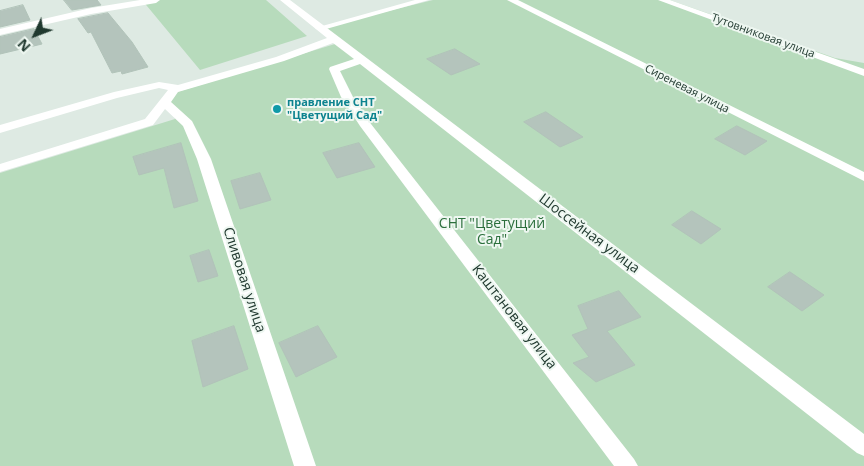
<!DOCTYPE html>
<meta charset="utf-8">
<style>
body{margin:0}
#map{position:relative;width:864px;height:466px;overflow:hidden;background:#deeae3;font-family:"Open Sans",sans-serif}
canvas{display:block}
.north{position:absolute;left:10px;top:10px;width:50px;height:50px;-webkit-text-stroke:4px #eef7f1;paint-order:stroke;rotate:227deg;font-size:14px;font-weight:700;line-height:20px;text-align:center;color:#20392f}
.north::after{content:'';display:block;margin:auto;width:18px;height:22px;background:#20392f;clip-path:polygon(50% 0,100% 100%,50% 72%,0 100%)}
</style>
<div id="map">
<canvas width="864" height="466"></canvas>
<div class="north">N</div>
</div>
<script>
const ctx = document.querySelector('canvas').getContext('2d');
ctx.lineJoin = 'round';
function fill(path, color) {
  ctx.fillStyle = color;
  ctx.fill(path, 'evenodd');
}
function strokePath(path, color, width, dash) {
  ctx.strokeStyle = color;
  ctx.lineWidth = width;
  ctx.lineCap = dash ? 'butt' : 'round';
  ctx.setLineDash(dash || []);
  ctx.stroke(path);
}
function write(font, color, halo, rows, align = 'center') {
  ctx.font = font + ' "Open Sans",sans-serif';
  ctx.lineWidth = 4;
  ctx.setLineDash([]);
  ctx.textBaseline = 'middle';
  ctx.strokeStyle = halo;
  ctx.fillStyle = color;
  for (const [text, x, y, turn = 0] of rows) {
    ctx.save();
    ctx.translate(x, y);
    ctx.rotate((+turn || 0) * Math.PI / 180);
    ctx.textAlign = isNaN(turn) ? turn : align;
    if (halo) ctx.strokeText(text, 0, 0);
    ctx.fillText(text, 0, 0);
    ctx.restore();
  }
}
fill(new Path2D(`
 M142 0H266L307 36 200 70Z
 M433 0H670L835 58 864 63V466H0V173L175 119 167 95 335 44 319 28Z`), '#b7dbbc');
const building = new Path2D(`
 M64 0H97L101 5 72 10Z
 M23 5 30 20 0 27V11Z
 M108 13 132 42 148 67 122 74 121 71 112 73 91 32 88 33 78 19Z
 M34 29 42 44 0 54V37Z
 M455 49 480 64 451 75 427 59Z
 M546 112 583 137 560 147 524 122Z
 M737 126 767 141 745 155 715 139Z
 M181 143 198 201 174 208 164 168 139 175 133 157Z
 M359 143 375 167 337 178 323 153Z
 M260 173 271 200 240 209 231 181Z
 M692 211 721 229 701 244 672 225Z
 M209 250 218 276 198 282 190 256Z
 M790 272 824 295 802 311 768 287Z
 M619 291 641 317 607 331 635 365 596 382 573 363 589 357 572 335 588 329 578 306Z
 M234 326 248 369 203 387 192 341Z
 M318 326 337 357 296 377 279 343Z`);
fill(building, '#b4c4bc');
strokePath(building, '#b1c3b9', 1);
fill(new Path2D(`
 M415 0H429L319 31 315 28Z`), '#fff');
fill(new Path2D(`
 M140 0H160L156 3 91 14 0 35V29L91 8Z
 M280 0H290L864 434V456L857 453 360 64 340 71 353 97 371 124 634 459 638 466H614L360 126 341 97 329 69 330 67 354 59 333 43 284 61 178 92 171 102 192 121 211 159 316 466H294L197 159 183 126 165 109 153 125 0 172V164L145 119 168 90 159 88 117 98 0 133V125L114 92 159 82 178 85 276 57 327 38Z
 M507 0H518L864 172V181Z
 M658 0H670L864 69V76Z`), '#fff');
for (const [x, y, r, color] of [
 [277,109,5,"#0f9aa8"]
]) {
  const dot = new Path2D();
  dot.arc(x, y, r, 0, 2 * Math.PI);
  ctx.fillStyle = color;
  ctx.fill(dot);
  strokePath(dot, '#eef7f1', 2);
}
write('11px', '#20392f', '#eef7f1', [
 ["Тутовниковая улица",763,36,20],
 ["Сиреневая улица",687,89,27]
]);
write('bold 11px', '#0d838f', '#eef7f1', [
 ["правление СНТ",287,103],
 ["\"Цветущий Сад\"",287,116]
], 'left');
write('14px', '#2b6f3c', '#eef7f1', [
 ["СНТ \"Цветущий",492,224],
 ["Сад\"",492,240]
]);
write('14px', '#20392f', '#eef7f1', [
 ["Шоссейная улица",589,234,37],
 ["Сливовая улица",244,280,72],
 ["Каштановая улица",514,317,52]
]);
</script>
